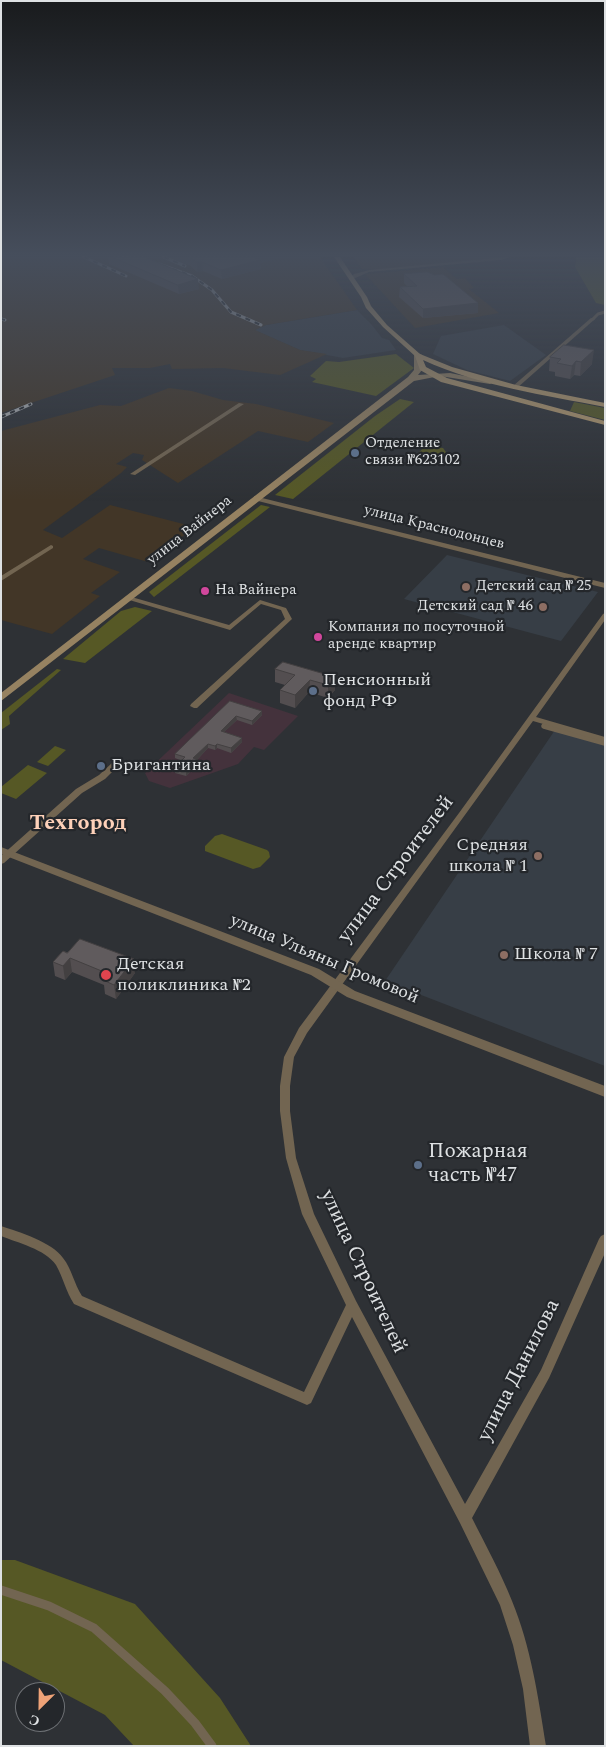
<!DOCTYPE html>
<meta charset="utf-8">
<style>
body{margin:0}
#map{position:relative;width:606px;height:1747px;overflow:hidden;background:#2e3135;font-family:Spectral,serif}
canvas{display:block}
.frame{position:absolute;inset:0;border:2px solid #dee1e3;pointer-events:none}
.north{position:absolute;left:15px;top:1682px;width:50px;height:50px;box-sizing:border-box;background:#24272b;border:1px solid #6e7175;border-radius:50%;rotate:203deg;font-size:14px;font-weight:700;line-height:20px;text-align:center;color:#dee1e3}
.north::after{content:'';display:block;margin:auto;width:18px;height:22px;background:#efa378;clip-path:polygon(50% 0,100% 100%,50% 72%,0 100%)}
</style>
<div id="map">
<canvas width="606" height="1747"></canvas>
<div class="frame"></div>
<div class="north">С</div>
</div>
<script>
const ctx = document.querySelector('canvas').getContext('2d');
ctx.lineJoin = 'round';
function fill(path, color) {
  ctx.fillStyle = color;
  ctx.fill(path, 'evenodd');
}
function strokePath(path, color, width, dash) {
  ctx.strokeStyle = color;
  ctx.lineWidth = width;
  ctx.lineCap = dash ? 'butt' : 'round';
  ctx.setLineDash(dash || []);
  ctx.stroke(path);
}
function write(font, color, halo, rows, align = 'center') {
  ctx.font = font + ' Spectral,serif';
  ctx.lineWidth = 4.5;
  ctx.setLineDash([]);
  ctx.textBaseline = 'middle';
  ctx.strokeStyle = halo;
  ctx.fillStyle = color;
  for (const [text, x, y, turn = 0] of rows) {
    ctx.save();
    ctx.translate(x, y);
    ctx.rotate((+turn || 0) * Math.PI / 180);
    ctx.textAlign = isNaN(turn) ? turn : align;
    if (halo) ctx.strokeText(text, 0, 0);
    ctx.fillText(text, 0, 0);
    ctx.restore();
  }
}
fill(new Path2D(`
 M357 310 372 325 382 338 389 340 396 350 343 358 300 350 254 330 266 325Z
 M504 325 546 355 510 381 467 370 433 354 441 336Z
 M447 555 527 575 598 592 561 641 404 599Z
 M555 730 605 744V1066L385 981Z`), '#373e46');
fill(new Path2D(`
 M1 257H320L357 310 266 325 255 330 300 350 327 354 278 376 280 375 223 368 172 369 170 364 150 368H112L115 375 1 413Z
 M353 257H504L375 270 362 269Z
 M443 267 457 279 465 278 474 288 469 289 499 313 415 328 365 274Z
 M169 388 192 391 223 400 256 404 334 423 308 442 258 431 178 483 142 460 144 455 133 453 116 464 127 467 121 473 43 530 62 538 110 505 195 527 148 562 99 548 83 559 120 572 91 593 100 596 52 634 1 620V431L100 405 121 406Z`), '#423627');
fill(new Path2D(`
 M229 693 298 716 264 750 254 747 238 764 170 788 149 781 145 773Z`), '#44323c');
fill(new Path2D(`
 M576 257H605V305L596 303 575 267Z
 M396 354 414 368 376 396 312 382 316 379 310 376 326 361 339 362Z
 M400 399 414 402 293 499 275 495 375 416Z
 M574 402 605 408V420L570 411Z
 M428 446 443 448 446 452 432 465 411 461 424 447Z
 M261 505 270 507 154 597 149 592Z
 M135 607 152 611 85 663 63 659 121 611Z
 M57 669 61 670 9 716 10 724 1 730V713Z
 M55 746 66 750 48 766 37 762Z
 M28 765 47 773 16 799 1 793V787Z
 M222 834 267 850 269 852 270 857 260 867 253 869 205 851V846L215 836Z
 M1 1560H15L135 1604 220 1698 251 1746H134L105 1715 1 1660Z`), '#565825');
strokePath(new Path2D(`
 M593 319 598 314 605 312`), '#726551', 3);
strokePath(new Path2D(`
 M544 726 605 743`), '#726551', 5.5);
strokePath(new Path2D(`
 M1 1590 49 1606 94 1628 165 1691 195 1723 212 1746`), '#726551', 9);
fill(new Path2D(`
 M504 257H509L502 260 369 272 353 279 349 278 354 274 369 270Z
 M591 318 595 319 517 388H513V386Z
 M239 403 244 404 135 475 130 474Z
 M51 545 53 546V548L1 581V576Z
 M128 596 229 625 260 600 286 608 292 619 197 708H194L190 706 191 704 285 619 281 610 261 604 230 630 126 599V597Z
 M605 613V620L536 717 605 737V742L533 721 307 1033 294 1057 290 1086V1111L296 1158 314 1214 356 1301 465 1504 541 1370 599 1239 601 1236 605 1234V1253L549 1378 472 1518C486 1546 501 1573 512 1601 531 1647 538 1696 546 1746H530L523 1689 513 1645 500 1605 460 1523 352 1317 311 1403 307 1405 74 1304C66 1292 63 1277 56 1265 45 1249 18 1243 1 1236V1226C19 1232 52 1242 63 1258 72 1269 74 1284 82 1296L304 1392 346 1305 302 1214 286 1158 280 1111V1086L284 1057 299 1028 459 813 603 614Z
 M112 763H115L119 765 105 779 82 793 4 863 1 864V856L76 789 99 775Z`), '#726551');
fill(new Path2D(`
 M254 496 605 583V588L254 500Z
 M1 847 319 969 355 991 605 1086V1097L347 997 311 975 1 854Z`), '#726551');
fill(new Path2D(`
 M418 353 422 355V370L418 375 450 373 494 382 490 384 440 376 414 381 1 701V693L408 377 414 370V355Z`), '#968261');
fill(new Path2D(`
 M334 257H340L367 297 371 306 387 325 420 354 452 367 516 385 605 403V407C544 395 480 386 423 360L426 367 447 378 605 421V425L441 382 420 370 415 356 383 327 366 308 361 297Z`), '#b2986d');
const rail = new Path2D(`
 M84 257 126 276
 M124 257 159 264 192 276 212 290 231 312 261 325
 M164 257 185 266
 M1 319 5 320
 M1 417 31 404`);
strokePath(rail, '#a8abad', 3);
strokePath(rail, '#24272b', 2, [5]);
fill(new Path2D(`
 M108 257H144L199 289 179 294 109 264Z
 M168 257H284L260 263 261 269 222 279 203 271 197 272 191 266Z
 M404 274 478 313 423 318 399 297 400 287 407 286 404 283Z
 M550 357 592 364 580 376 574 375 570 379 555 376V372L549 371Z
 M275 669 335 677V690L328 698 309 692 295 708 280 703V690L285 685 275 682Z
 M230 701 262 715 252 725 237 720 224 732 242 738V742L231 753 217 748 215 750 208 748 197 760 198 764 186 776 175 773 174 768 182 761 175 758V754Z
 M63 951 135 973 116 999 105 994 104 985 72 972 65 980 55 976 53 962Z`), '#534e50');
fill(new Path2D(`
 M251 257H284L260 263 261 269 222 279 221 270Z
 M197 262H202L203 271 197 272Z
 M198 279 199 289 179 294 178 285Z
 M478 303V313L423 318V309Z
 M594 350 592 364 580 376 581 362Z
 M576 361 574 375 570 379 572 366Z
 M335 677V690L328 698V685Z
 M310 680 309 692 295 708V695Z
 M262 711V715L252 725V721Z
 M236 716 237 720 221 735V731Z
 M242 738V742L231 753V748Z
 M208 744V748L194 763 193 758Z
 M217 744V748L215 750V746Z
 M198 760V764L186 776V772Z
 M70 958 72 972 65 980 63 966Z
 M134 959 135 973 116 999 114 985Z`), '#434041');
const building = new Path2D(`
 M112 257H144L198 279 178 285Z
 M190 257H253L260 260 221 270 202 262H197Z
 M427 272 435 275 443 274 478 303 423 309 400 287 417 286 404 274Z
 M564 345 594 350 581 362 576 361 572 366 557 363 561 359 550 357Z
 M283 662 335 677 328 685 310 680 295 695 280 690 295 675 275 669Z
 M230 701 262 711 252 721 236 716 221 731 242 738 231 748 217 744 215 746 208 744 193 758 198 760 186 772 174 768 185 757 175 754Z
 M80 939 134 959 114 985 103 980 109 974 70 958 63 966 53 962 63 951 67 953Z`);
fill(building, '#605b5d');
strokePath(building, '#434041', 1);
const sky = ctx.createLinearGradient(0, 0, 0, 501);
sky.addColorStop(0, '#191b1d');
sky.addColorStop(0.51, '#464e5c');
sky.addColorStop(1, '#464e5c00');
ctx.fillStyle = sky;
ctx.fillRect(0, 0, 606, 501);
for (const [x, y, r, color] of [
 [355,453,5,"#5c6f8a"],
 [466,587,5,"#8d6e63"],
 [205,591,5,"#d1479c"],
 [543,607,5,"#8d6e63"],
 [318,637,5,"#d1479c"],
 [313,691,5,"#5c6f8a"],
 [101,766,5,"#5c6f8a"],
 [538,856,5,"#8d6e63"],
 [504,955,5,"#8d6e63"],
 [106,975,6,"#e0444e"],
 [418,1165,5,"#5c6f8a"]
]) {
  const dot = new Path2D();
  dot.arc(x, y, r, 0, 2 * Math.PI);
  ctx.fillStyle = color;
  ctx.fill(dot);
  strokePath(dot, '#24272b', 2);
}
write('15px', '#dee1e3', '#24272b', [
 ["Отделение",365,444],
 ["связи №623102",365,461],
 ["Детский сад № 25",476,587],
 ["На Вайнера",215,591],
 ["Детский сад № 46",533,607,"right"],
 ["Компания по посуточной",328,628],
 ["аренде квартир",328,645]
], 'left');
write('15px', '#dee1e3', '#24272b', [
 ["улица Краснодонцев",434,528,14],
 ["улица Вайнера",190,531,-38]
]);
write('18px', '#dee1e3', '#24272b', [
 ["Пенсионный",323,681],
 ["фонд РФ",323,702],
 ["Бригантина",111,766],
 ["Средняя",528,846,"right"],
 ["школа № 1",528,867,"right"],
 ["Школа № 7",514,955],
 ["Детская",117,965],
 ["поликлиника №2",117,986]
], 'left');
write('18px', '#dee1e3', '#24272b', [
 ["улица Ульяны Громовой",324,960,23]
]);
write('21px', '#dee1e3', '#24272b', [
 ["улица Строителей",397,870,-53],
 ["улица Строителей",362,1272,65],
 ["улица Данилова",520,1371,-63]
]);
write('21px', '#dee1e3', '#24272b', [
 ["Пожарная",428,1153],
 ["часть №47",428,1177]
], 'left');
write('bold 22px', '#fed1b9', '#24272b', [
 ["Техгород",78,825]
]);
</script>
